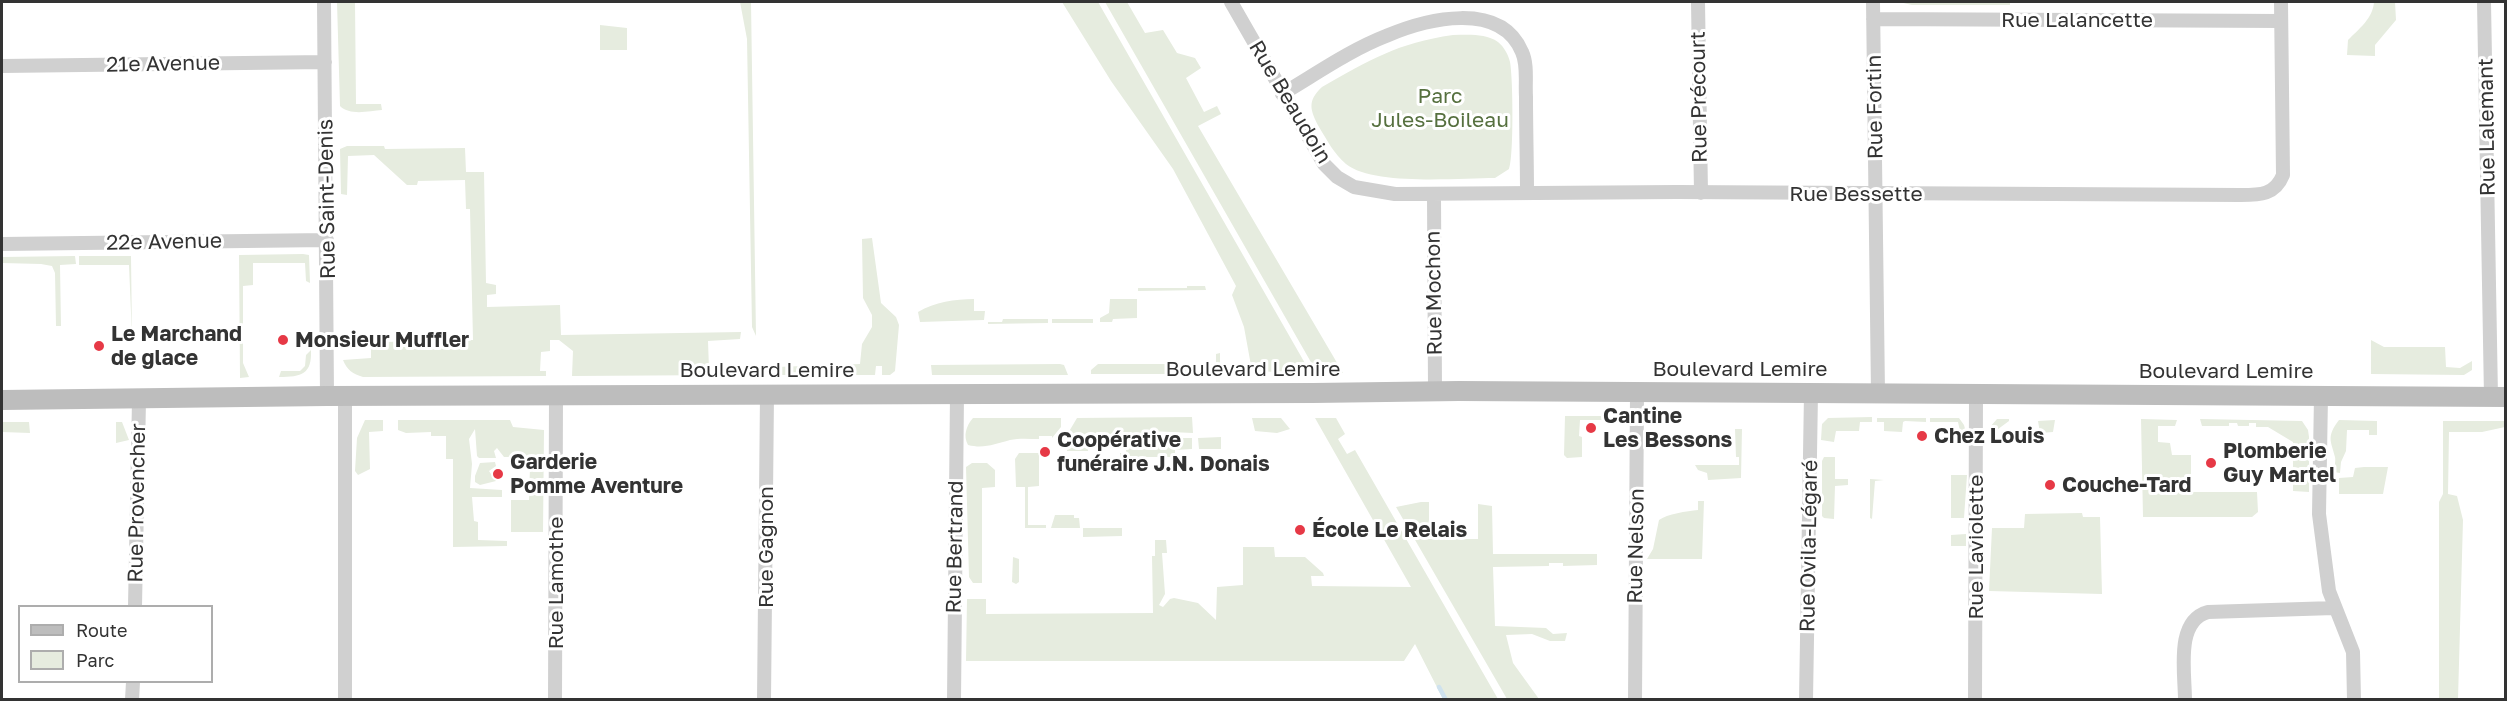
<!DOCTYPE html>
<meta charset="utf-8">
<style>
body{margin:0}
#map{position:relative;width:2507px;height:701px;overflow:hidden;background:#fff;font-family:"Golos Text",sans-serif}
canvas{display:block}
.frame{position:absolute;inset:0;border:3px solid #333;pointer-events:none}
.legend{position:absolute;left:18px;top:605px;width:195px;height:78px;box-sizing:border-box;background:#fff;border:2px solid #adadad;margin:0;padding:8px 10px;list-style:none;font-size:18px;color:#333}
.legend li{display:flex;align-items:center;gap:12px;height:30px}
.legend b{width:30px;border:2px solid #adadad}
</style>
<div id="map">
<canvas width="2507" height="701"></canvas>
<div class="frame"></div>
<ul class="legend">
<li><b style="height:8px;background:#bdbdbd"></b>Route</li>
<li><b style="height:16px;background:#e6ecdf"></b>Parc</li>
</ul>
</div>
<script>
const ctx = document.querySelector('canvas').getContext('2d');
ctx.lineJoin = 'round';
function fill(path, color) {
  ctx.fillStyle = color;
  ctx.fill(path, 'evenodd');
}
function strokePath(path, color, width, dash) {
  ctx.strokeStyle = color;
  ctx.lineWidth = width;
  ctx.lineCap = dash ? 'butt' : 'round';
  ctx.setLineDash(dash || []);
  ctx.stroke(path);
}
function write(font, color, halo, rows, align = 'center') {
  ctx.font = font + ' "Golos Text",sans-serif';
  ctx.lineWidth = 6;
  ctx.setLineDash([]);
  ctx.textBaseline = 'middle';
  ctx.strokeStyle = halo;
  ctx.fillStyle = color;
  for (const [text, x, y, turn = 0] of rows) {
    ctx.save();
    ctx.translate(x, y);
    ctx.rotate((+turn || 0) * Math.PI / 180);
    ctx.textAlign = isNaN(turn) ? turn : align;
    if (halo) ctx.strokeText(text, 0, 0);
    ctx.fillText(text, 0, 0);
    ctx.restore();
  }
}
fill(new Path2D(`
 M337 2H355L356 104H381L382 110C369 111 350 116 340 106Z
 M740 2H751L756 336 752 327 747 39Z
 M1062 2H1098L1306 365 1303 373 1252 371 1244 327 1232 295 1236 286 1173 169 1111 81Z
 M1105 2H1127L1145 33 1163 30 1177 53 1195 58 1201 68 1186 78 1204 112 1217 106 1221 114 1198 126 1343 373H1320L1312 364Z
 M1899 2H2010V5H1912Z
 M2374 2H2395L2396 20 2375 45V56L2347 55 2348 40C2359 29 2373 18 2374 2Z
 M600 25 627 28V50H600Z
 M1453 35C1468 35 1485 33 1498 42 1504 47 1508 54 1510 62 1513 77 1514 157 1509 169L1495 178C1459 178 1373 186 1346 164 1334 154 1327 140 1319 127 1310 110 1307 101 1322 87 1370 60 1397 43 1453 35Z
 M347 146H384L385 149 465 148 466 172H484L486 283 496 285V294L487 295V307L560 305 561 335 741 332 740 339 708 341 709 369H727V375L572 376 573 351 559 340H550V351L541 352 540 371H546V376L363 377C353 374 347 370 343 360L371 358V346L383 345V342L473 340 470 209H466L465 180 418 181 417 185H407L374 155 348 156 347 195 341 194 340 149Z
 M872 238 881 303 896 317 899 325 895 371 890 375H882V366H876L875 375H777L776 367 860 364 862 344 872 327V315L863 298 862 239Z
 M303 254 309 255 310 283 306 281 305 263H253V285L243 286V363L249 377 240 378 239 255Z
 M75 256 76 264 60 265 61 326H56L55 273 52 266 41 264 2 263V257Z
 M79 256H131L132 337 129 265H79Z
 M1187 286H1205L1206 290 1138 291V288H1187Z
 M974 299V311H985L984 320 920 322 918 312C935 302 955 299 974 299Z
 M1110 299H1137V318L1113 319 1112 322H1100V318L1109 313Z
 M1003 319H1048V323L988 324V322H1002Z
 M1052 319H1093V323H1052Z
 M2371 340 2384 347H2445L2446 367 2460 368 2472 361V370L2464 375 2371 374Z
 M311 350C312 374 302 377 279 377L281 371H300L305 366 306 355Z
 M1220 353V374H1091V370L1098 364H1216V354Z
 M1060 364 1064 365 1068 375H932L931 365Z
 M1565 416H1606V420H1580L1579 436 1582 437V457L1567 458 1564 455Z
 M1192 417 1193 433 1149 431V438H1192V449L1175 450V457H1120V453H1126V446L1123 444 1120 448H1100L1095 444 1089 445 1088 451H1067V445H1061L1077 418Z
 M1872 417V422H1860L1859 431H1836L1834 442 1821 440 1822 424 1828 418Z
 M973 418H1061V427L1052 438V436H1039V439C1030 439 1019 438 1010 440 995 444 984 449 968 445 963 436 966 426 973 418Z
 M1252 418H1281L1290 429 1277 433 1255 431Z
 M1315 418H1336L1345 434 1338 439 1347 454 1355 450 1498 699H1443L1415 644 1404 661H966L967 599H986V614L1153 613 1152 556H1155V540H1166L1167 553H1162L1165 594 1159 605 1163 607 1170 599 1174 598 1198 603 1216 620 1217 587 1243 585V547H1274L1275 557H1305L1323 573 1324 576H1311L1312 586 1411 587Z
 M1877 418H1926V422L1905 421 1903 422 1902 432 1884 431V422H1877Z
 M1930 418H1959L1964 425 1967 436H1961L1958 422H1930Z
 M1997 419H2009V421L1990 435V427Z
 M2141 419 2177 420 2175 426H2158V442L2170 443 2172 455H2191V492H2257L2258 512 2252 517H2143Z
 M2200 419 2302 421 2308 430 2309 437V492L2293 491V442L2268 427H2256V423H2249V426H2238L2237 423H2229V426H2202Z
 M365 420H383V431L369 432 370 469 358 475 355 471 357 438Z
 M398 420H510L513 427 544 430 543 532H511V500H529L530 466H513L509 457H504L497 448 494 451 496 458H479L477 456 475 429 469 439 472 464 470 488 502 490V497H472L474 521 478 522V540L507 541V546L453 547V459H446V436H431V432L406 433 398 430Z
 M2055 420 2053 432 2040 433 2038 421Z
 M2339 420 2377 421V435H2369V430H2347L2346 451 2341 462 2340 473 2334 472C2334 468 2336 461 2335 457 2331 441 2326 437 2339 420Z
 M2443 421H2505V427L2482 432H2449L2448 494 2457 496 2463 520 2458 699H2439V502L2443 494Z
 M2 422H29L30 433 2 432Z
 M116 422H122L129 440 116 443Z
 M1735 429H1742L1741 478 1708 480 1707 473 1698 470 1695 465H1739V457H1736Z
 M1221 437V449H1199L1198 438Z
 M1019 453H1039V486L1028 487V525H1046V528H1025V487H1016L1015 459Z
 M1824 457H1835V479H1848V485L1835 486 1834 519 1824 518 1822 516V461Z
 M495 462 496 466 489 471 493 477 496 476V481L480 485 475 482V476L480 463Z
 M972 463H987L995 470V487L982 488V583H973L969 577 966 467Z
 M2364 467H2388L2383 494H2339V478L2353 477 2355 468Z
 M1951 475H1967L1964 518H1951Z
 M1870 479 1884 480 1875 481 1872 519 1870 518Z
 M1698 501H1704L1702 559H1647L1653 549 1659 520C1667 514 1687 511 1698 510Z
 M1421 502H1429V539H1478V504L1492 506 1493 554H1597V565L1563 566V563H1549V566L1493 567 1495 626 1546 628 1553 634 1567 633 1565 641H1550L1532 634 1506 635 1513 663 1539 699H1507L1396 507Z
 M2082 513 2083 517H2100L2102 594 1989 591 1992 528H2024L2025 514Z
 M1055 515H1074V518H1079L1080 528H1051Z
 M1083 528H1122V536L1083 537Z
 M1966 534V546H1951V535Z
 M1013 557 1019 559V582L1016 584 1012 582Z`), '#e6ecdf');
strokePath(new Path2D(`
 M1439 687 1446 700`), '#cfe2ee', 4.5);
strokePath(new Path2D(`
 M324 2 327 396
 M1231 2 1324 164 1337 177 1354 187 1395 194 1677 192 2241 195C2260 195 2275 195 2283 175L2281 2
 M1698 2 1701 193
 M1873 2 1878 393
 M2484 2 2491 397
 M1873 19 2281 21
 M2 66 325 62
 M1282 94C1316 74 1350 50 1386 36 1426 19 1500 0 1522 52 1528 65 1525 82 1526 97 1526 129 1527 161 1527 193
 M1434 195 1435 391
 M2 244 327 240
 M2321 396 2319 514 2329 591 2353 652 2354 700
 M135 606 139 400
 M132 700 133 682
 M345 700V396
 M555 700 556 395
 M764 700 767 394
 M954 700 957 394
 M1635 700 1637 393
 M1806 700 1811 393
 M1975 700 1976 394
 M2185 700C2185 672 2175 621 2208 612L2334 608`), '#d0d0d0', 14);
strokePath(new Path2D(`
 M2 400 327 396 1313 393 1459 391 2506 397`), '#bdbdbd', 20);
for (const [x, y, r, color] of [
 [283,340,6,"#e63946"],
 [99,346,6,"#e63946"],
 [1591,428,6,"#e63946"],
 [1922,436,6,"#e63946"],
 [1045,452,6,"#e63946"],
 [2211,463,6,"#e63946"],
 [498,474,6,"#e63946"],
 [2050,485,6,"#e63946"],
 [1300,530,6,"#e63946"]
]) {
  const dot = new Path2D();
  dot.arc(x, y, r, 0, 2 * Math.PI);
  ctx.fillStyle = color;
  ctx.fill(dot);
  strokePath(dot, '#fff', 2);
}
write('21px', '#333', '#fff', [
 ["Rue Lalancette",2077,20],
 ["21e Avenue",163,64,-1],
 ["Rue Précourt",1699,97,-91],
 ["Rue Beaudoin",1290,102,59],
 ["Rue Fortin",1875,107,-91],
 ["Rue Lalemant",2487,127,-91],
 ["Rue Bessette",1856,194],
 ["Rue Saint-Denis",327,199,-91],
 ["22e Avenue",164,242,-1],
 ["Rue Mochon",1434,293,-91],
 ["Boulevard Lemire",1253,369],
 ["Boulevard Lemire",1740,369],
 ["Boulevard Lemire",767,370],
 ["Boulevard Lemire",2226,371],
 ["Rue Provencher",137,503,-89],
 ["Rue Nelson",1636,546,-89],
 ["Rue Ovila-Légaré",1809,546,-89],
 ["Rue Gagnon",766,547,-90],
 ["Rue Bertrand",955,547,-89],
 ["Rue Laviolette",1976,547,-90],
 ["Rue Lamothe",556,583,-90]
]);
write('21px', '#56703f', '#fff', [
 ["Parc",1440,96],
 ["Jules-Boileau",1440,120]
]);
write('bold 21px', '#333', '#fff', [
 ["Le Marchand",111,334],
 ["de glace",111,358],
 ["Monsieur Muffler",295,340],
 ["Cantine",1603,416],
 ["Les Bessons",1603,440],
 ["Chez Louis",1934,436],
 ["Coopérative",1057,440],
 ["funéraire J.N. Donais",1057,464],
 ["Plomberie",2223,451],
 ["Guy Martel",2223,475],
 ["Garderie",510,462],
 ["Pomme Aventure",510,486],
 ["Couche-Tard",2062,485],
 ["École Le Relais",1312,530]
], 'left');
</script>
